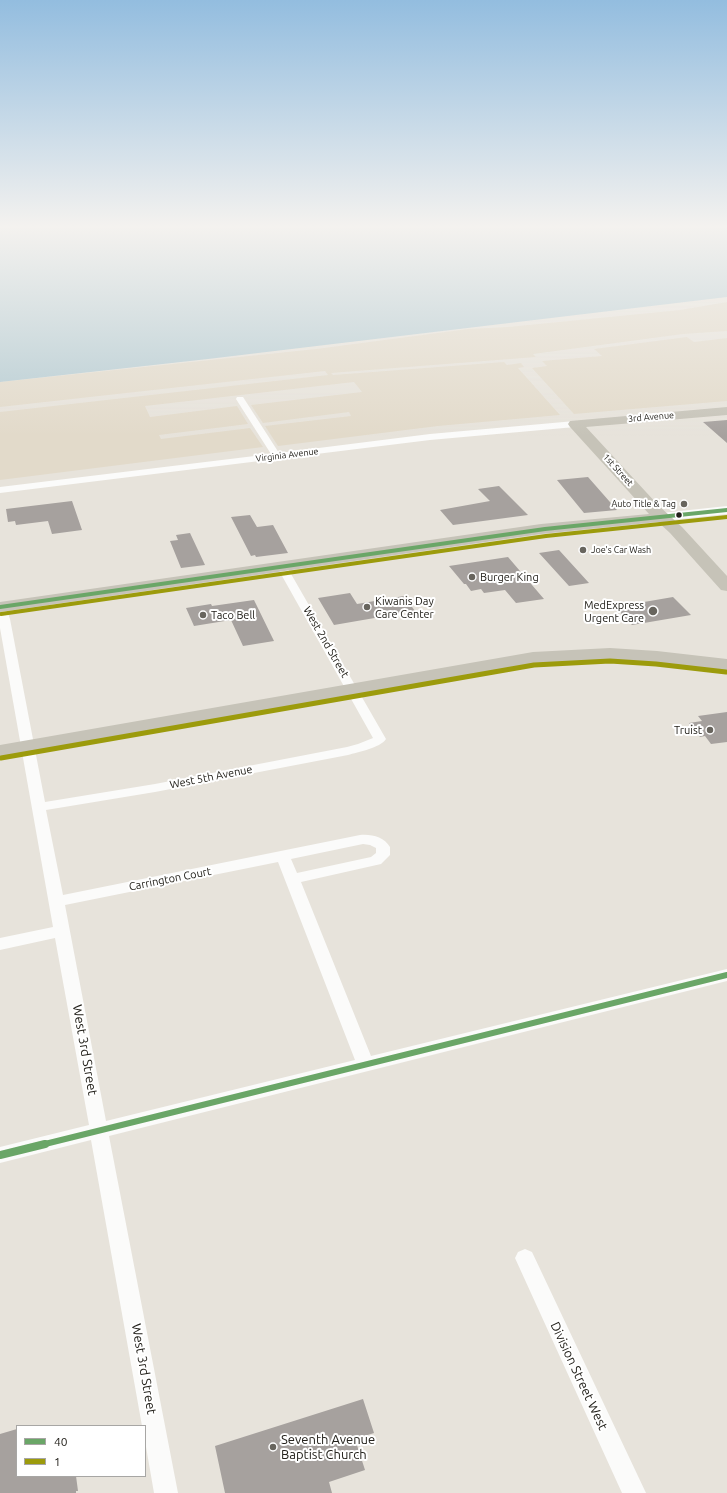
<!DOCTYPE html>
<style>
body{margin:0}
#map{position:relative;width:727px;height:1493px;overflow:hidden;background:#e7e3db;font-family:Ubuntu,sans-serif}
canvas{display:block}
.legend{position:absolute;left:16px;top:1425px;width:130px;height:52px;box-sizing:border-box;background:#fff;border:1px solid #a7a6a4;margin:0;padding:5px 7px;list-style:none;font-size:12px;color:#23211b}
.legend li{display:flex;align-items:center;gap:8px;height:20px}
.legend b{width:20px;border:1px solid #a7a6a4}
</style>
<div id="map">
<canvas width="727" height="1493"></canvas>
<ul class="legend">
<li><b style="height:5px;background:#6aa667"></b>40</li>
<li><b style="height:5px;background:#9c9b0c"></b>1</li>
</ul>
</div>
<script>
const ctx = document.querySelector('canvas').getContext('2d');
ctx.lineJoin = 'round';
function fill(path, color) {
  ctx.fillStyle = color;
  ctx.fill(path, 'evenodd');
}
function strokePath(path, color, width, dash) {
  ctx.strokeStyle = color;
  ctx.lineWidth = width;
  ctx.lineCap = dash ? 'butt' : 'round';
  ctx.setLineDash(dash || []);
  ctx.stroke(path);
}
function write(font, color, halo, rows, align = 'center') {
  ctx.font = font + ' Ubuntu,sans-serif';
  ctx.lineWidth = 4;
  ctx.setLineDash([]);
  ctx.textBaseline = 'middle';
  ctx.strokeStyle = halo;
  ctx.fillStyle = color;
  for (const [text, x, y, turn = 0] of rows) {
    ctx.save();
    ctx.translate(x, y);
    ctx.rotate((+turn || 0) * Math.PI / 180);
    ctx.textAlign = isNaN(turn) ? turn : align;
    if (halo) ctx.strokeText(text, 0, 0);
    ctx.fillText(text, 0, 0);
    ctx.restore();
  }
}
fill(new Path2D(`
 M727 302V331L683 334 533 354 536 357 331 373 333 375 504 362 507 365 521 363 524 367 518 368 560 415 438 426 278 446 265 426 351 416 349 412 263 423 251 405 362 392 354 382 145 406 150 417 237 406 248 424 159 435 161 439 250 428 263 447 0 480V412L328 375 325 371 0 407V382L316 349 468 329 508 327 680 310Z
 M687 337 694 342 727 338V401L574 414 532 368 547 366 542 361 602 356 594 349Z`), '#e2daca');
fill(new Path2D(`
 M0 227H727V297L208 359 0 382Z`), '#b4cbd2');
fill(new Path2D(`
 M727 420V443L703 422Z
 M588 477 617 510 584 513 557 480Z
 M499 486 528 515 453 525 440 510 490 501 478 489Z
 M72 501 82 530 52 534 48 521 16 525 15 521 8 522 6 509Z
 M250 515 257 527 273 525 288 553 256 557 255 555 251 556 231 517Z
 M190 533 205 565 181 568 170 541 178 540 176 535Z
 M559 550 589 583 569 586 539 553Z
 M508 557 544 599 516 603 505 590 484 593 481 589 471 591 466 584H464L449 566Z
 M350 593 357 604 404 596 415 611 334 625 318 598Z
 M673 597 691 615 632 625 615 607Z
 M254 600 274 641 243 646 231 620 194 626 186 608 211 604 212 606Z
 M727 712V742L711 744 705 736 700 737 689 723 702 721 698 716Z
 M363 1399 374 1433 355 1439 365 1470 329 1482 332 1493H225L215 1446Z
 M17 1429V1476H76L78 1491H76V1493H0V1434Z`), '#a6a19e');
fill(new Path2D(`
 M237 397H243L279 453 430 434 575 421 579 424 575 427 430 440 0 493V487L271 454 236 399Z
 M282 564 287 567 386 739C380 748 358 752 348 755L155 792 46 810 63 895 360 835C372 834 384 837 390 847V855L381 864 301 882 371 1056 727 969V981L109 1136 178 1493H154L145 1441V1426H142L91 1140 0 1163V1147L89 1125 55 938 0 950V938L53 927 0 628V605L6 608 10 619 45 802 155 784 347 747 358 744 373 738 277 567ZM363 844 370 845 376 848V853L371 857 297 873 291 859ZM278 862 355 1060 106 1121 65 905Z
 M525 1249 532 1252 646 1493H622L515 1258 518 1252Z`), '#fbfbfa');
fill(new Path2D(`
 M727 506V514L662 521 657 520 655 517 657 514 662 513Z`), '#fbfbfa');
fill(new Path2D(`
 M727 407V415L586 427 658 505 682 527 727 576V591L721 590 670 533 658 522 541 534 0 612V602L541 524 649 514 570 427 568 424 570 421Z
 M610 648 657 651 727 659V671L657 663 610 660 533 664 0 757V745L533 652Z`), '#c6c3b8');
strokePath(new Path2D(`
 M0 607 545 529 727 510`), '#6aa667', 4);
strokePath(new Path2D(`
 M41 1145 727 975`), '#6aa667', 6);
strokePath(new Path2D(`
 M0 1155 45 1144`), '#6aa667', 8);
strokePath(new Path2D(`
 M1 614 546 536 727 517`), '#9c9b0c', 4);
strokePath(new Path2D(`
 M1 758 534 665 610 661 656 664 726 672`), '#9c9b0c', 5);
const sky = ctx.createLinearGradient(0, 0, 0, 436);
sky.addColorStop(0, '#93bddf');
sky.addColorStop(0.52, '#f4f2ef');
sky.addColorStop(1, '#f4f2ef00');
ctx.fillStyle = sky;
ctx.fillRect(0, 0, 727, 436);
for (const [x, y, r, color] of [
 [684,504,4,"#68655e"],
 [679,515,3.5,"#23211b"],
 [583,550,4,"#68655e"],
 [472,577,4,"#68655e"],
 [367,607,4,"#68655e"],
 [653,611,5,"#68655e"],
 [203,615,4,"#68655e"],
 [710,730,4,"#68655e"],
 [273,1447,4,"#68655e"]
]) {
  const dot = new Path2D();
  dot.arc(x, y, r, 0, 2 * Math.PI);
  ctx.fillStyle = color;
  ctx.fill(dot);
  strokePath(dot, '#fff', 1.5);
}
write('9px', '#23211b', '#fff', [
 ["3rd Avenue",651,417,-5],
 ["Virginia Avenue",287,455,-7],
 ["1st Street",618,470,48]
]);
write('9px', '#23211b', '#fff', [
 ["Auto Title & Tag",676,504],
 ["Joe's Car Wash",591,550,"left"]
], 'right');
write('11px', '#23211b', '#fff', [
 ["Burger King",480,577],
 ["Kiwanis Day",375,601],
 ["Care Center",375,614],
 ["MedExpress",644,605,"right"],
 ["Urgent Care",644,618,"right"],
 ["Taco Bell",211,615],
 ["Truist",702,730,"right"]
], 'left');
write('11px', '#23211b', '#fff', [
 ["West 2nd Street",326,642,60],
 ["West 5th Avenue",211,777,-11],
 ["Carrington Court",170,879,-11]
]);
write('13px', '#23211b', '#fff', [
 ["West 3rd Street",85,1050,80],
 ["West 3rd Street",144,1369,80],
 ["Division Street West",579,1376,65]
]);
write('13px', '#23211b', '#fff', [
 ["Seventh Avenue",281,1440],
 ["Baptist Church",281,1455]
], 'left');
</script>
